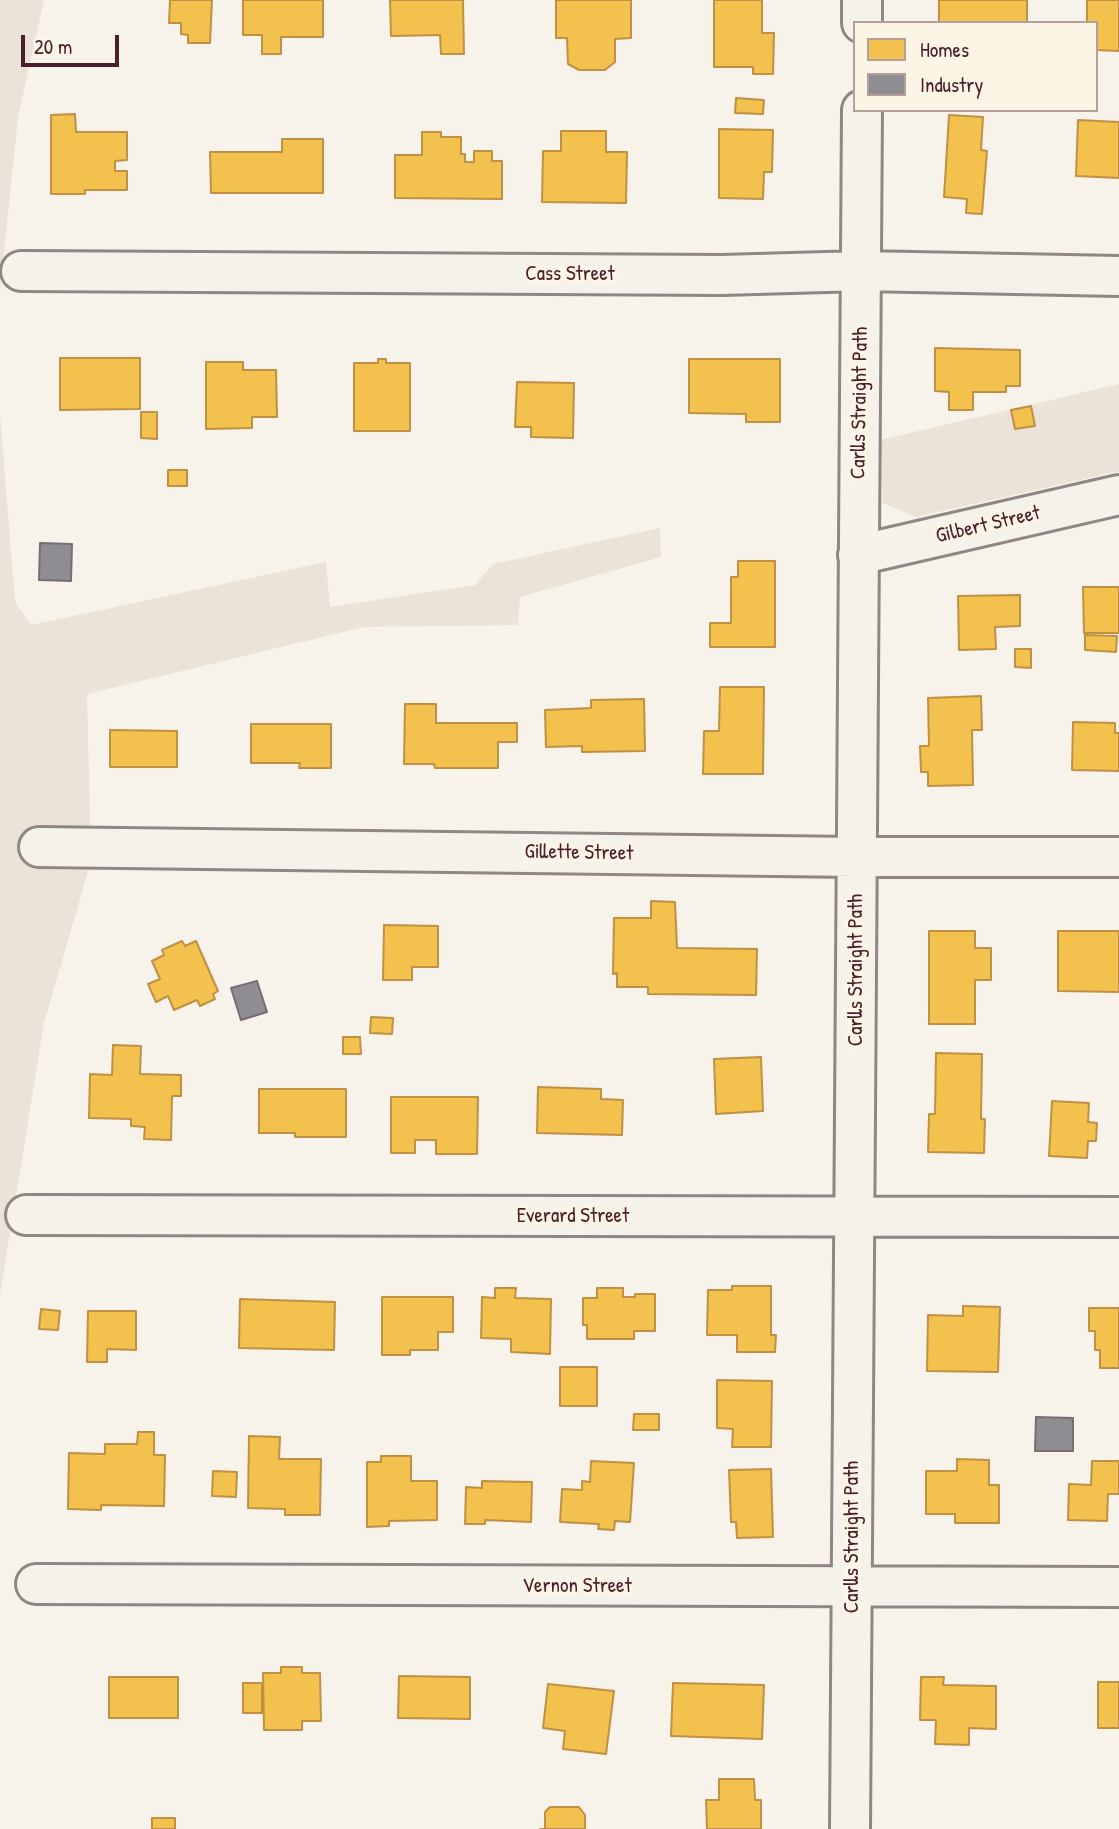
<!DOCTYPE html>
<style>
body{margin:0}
#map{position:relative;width:1119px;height:1829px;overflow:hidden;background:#f7f3ea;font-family:"Patrick Hand",sans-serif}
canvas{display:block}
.legend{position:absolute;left:853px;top:21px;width:245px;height:91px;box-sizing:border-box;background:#fcf5e5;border:2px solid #b59f9b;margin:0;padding:9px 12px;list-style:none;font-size:21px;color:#4a1f2b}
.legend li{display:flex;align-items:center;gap:14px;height:35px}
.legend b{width:35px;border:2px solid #b59f9b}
.scale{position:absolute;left:21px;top:35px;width:98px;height:32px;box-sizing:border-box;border:4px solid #4a1f2b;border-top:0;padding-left:9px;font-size:21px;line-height:24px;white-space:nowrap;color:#4a1f2b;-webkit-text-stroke:5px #fcf5e5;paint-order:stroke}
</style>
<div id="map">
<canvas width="1119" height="1829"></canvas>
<ul class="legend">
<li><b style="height:19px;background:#f2c14e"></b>Homes</li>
<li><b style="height:19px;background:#8d8d92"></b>Industry</li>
</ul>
<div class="scale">20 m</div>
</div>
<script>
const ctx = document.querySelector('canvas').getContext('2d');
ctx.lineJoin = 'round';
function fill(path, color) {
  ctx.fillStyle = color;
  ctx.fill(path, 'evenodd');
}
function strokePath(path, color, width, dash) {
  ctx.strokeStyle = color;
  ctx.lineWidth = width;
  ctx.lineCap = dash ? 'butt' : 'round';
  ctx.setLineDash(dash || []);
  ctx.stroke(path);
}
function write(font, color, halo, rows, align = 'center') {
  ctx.font = font + ' "Patrick Hand",sans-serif';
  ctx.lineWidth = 7;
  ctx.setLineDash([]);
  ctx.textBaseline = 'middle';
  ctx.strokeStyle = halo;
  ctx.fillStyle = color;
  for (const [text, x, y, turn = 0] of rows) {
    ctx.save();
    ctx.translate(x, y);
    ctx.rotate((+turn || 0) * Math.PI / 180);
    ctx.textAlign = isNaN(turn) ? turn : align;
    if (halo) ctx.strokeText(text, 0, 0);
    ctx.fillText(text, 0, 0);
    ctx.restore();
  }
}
fill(new Path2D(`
 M0 0H44L18 117 0 291Z
 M1119 384V471L916 517 883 503 880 440Z
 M0 413 15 602 31 625 326 562 330 607 475 585 493 564 660 528 661 557 520 597 518 625 364 627 87 694 91 861 44 1023 0 1295Z`), '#ebe2d8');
const homes = new Path2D(`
 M170 0H212L210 43H188V35L181 34V23H169Z
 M243 0H323V37H281V54H262V35H243Z
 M390 0H463L464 54H441L440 35 391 36Z
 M556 0H631V38L615 39V62L605 70H579L568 64 567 38H556Z
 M714 0H762V33H774L773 74H753V67H714Z
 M939 0H1027V23H939Z
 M1087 0H1119V51L1096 50V23H1087Z
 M736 98 764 100 763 114 735 113Z
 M75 114 76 132H127V160L115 161V171H127V190H85V194H51V115Z
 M949 115 983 117 981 150 987 151 982 214 966 213 967 199 944 197Z
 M1078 120 1119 122V178L1076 176Z
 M719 129 773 130 772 172H764L763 199 719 198Z
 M561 131H606V152H627L626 203 542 202 543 151H561Z
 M422 132H441V137H461V154H465V162H474V151H492V161H502V199L395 198V155H422Z
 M282 139H323V193H211L210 152H282Z
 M935 348 1020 350V386H1006V392H973V410H949V392L935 391Z
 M60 358H140V409L60 410Z
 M378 359H386V363H410V431H354V363H378Z
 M689 359H780V422H746V414L689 413Z
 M206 362H243V370H276L277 417H252V428L206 429Z
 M517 382 574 383 573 438 531 437V427H515Z
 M1031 406 1035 426 1015 429 1011 410Z
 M141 412H157V439L141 438Z
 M168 470H187V486H168Z
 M738 561H775V647H710V623H731V577H738Z
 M1083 587H1119V633H1084Z
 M1020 595V626L995 627 996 649 959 650 958 596Z
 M1085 635 1117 636 1116 652 1085 650Z
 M1015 649H1031V668L1015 667Z
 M720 687H764L763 774H703L704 731H719Z
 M981 696 982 730H972L973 785 928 786V772H921L920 746H929L928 698Z
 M644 699 645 751 582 752V746L546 747 545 710 591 708V700Z
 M405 704H436V723H517V742H498V768H435L434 764H404Z
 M1073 722 1115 723V733H1119V771L1072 770Z
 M251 724H331V768H299L300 763H251Z
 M110 730 177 731V767H110Z
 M651 901 675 902 677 948 757 949 756 995 648 994V987H617V973L613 974 614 918H651Z
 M384 925 438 926V967H412V980H383Z
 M929 931H975V948H991V980H975V1024H929Z
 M1058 931H1119V992L1058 991Z
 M182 941 185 946 196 941 218 991 213 994 215 999 200 1006 197 1000 174 1010 168 996 156 1002 148 984 160 979 152 961 164 955 162 950Z
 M371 1017 393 1018 392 1034 370 1033Z
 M343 1037H360L361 1054H343Z
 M113 1045 141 1046 140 1074 181 1075V1096H172L171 1140 144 1139 145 1127 131 1126V1119L89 1118 90 1074 112 1075Z
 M936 1053 982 1054 981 1119H985L984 1153 928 1152 929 1114H935Z
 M761 1057 763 1111 716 1114 714 1059Z
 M538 1087 601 1089V1099L623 1100 622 1135 537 1133Z
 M259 1089H346V1137H295V1133H259Z
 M391 1097H478L477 1154H436V1140H415V1153H391Z
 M1052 1101 1089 1103 1088 1122 1097 1123 1096 1141H1088L1087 1158 1049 1156Z
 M732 1286H771V1335H776L775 1352H737V1335H707L708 1290H732Z
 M495 1288H516L515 1298 551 1299 550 1354 511 1352V1339L481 1338 482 1297 495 1298Z
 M597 1288H623V1297H635V1294H655V1331H634V1339H587V1325H583V1298H597Z
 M382 1297H453V1332H438V1350H410V1355H382Z
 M240 1299 335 1302 334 1350 239 1348Z
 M963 1306 1000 1307 998 1372 927 1371 928 1315 963 1316Z
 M1089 1308H1119V1368H1100V1350H1095V1331H1089Z
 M41 1309 60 1311 58 1330 39 1329Z
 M88 1311H136V1350L107 1349V1362H87Z
 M560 1367H597V1406H560Z
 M717 1380 772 1381 771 1447H732L733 1429 717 1428Z
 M634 1414H659V1430H633Z
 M138 1432H154V1455H165L164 1506 101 1505V1510L68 1509 69 1453 105 1454V1444H137Z
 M249 1436 280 1437 279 1459H321L320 1515H285V1509L248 1508Z
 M381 1456H411V1481H437V1520L389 1521V1526L367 1527V1462H381Z
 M957 1459 989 1460V1485H999V1523H955V1514H926V1471H957Z
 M591 1461 634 1463 630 1522 615 1521 614 1530 598 1529 599 1524 560 1522 562 1489 582 1490V1481L590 1482Z
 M1092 1461H1119V1494H1108L1107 1521 1068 1520 1069 1484 1091 1485Z
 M771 1469 773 1537 737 1538 736 1522H731L729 1470Z
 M213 1471 237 1472 236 1497 212 1496Z
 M482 1481 532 1482 531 1522 485 1520V1524H465L466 1487 482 1488Z
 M281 1667H302V1673H320L321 1721H302V1730H264L263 1673H281Z
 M399 1676 470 1677V1719L398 1718Z
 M109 1677H178V1718H109Z
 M921 1677H944L943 1685 996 1686V1729L969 1728V1745L935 1744 936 1720H920Z
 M1098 1682H1119V1728H1098Z
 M243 1683H262V1713H243Z
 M673 1683 764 1685 762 1739 671 1736Z
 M548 1684 614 1691 606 1754 563 1749 565 1731 543 1728Z
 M719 1779H754L755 1800H761V1829H707L706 1800H719Z
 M550 1807H579L585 1815V1829H540H545V1812Z
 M152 1818H175V1829H152Z`);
fill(homes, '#f2c14e');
strokePath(homes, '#c09044', 2);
const industry = new Path2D(`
 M40 543 72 544 71 581 39 580Z
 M257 981 267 1012 241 1020 231 988Z
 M1036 1417 1073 1418V1451H1035Z`);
fill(industry, '#8d8d92');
strokePath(industry, '#796c73', 2);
const minor = new Path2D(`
 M862 23V0
 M21 271 722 275 861 271 1119 276
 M858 555 1119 495
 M39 847 857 857H1119
 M26 1215 1119 1217
 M36 1584 1119 1587
 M850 1829 862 110`);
strokePath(minor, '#908684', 44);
strokePath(minor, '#f5f2ec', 38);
write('21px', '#4a1f2b', '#fcf5e5', [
 ["Cass Street",570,274],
 ["Carlls Straight Path",860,403,-89],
 ["Gilbert Street",988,525,-13],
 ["Gillette Street",579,853,1],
 ["Carlls Straight Path",856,970,-90],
 ["Everard Street",573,1216],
 ["Carlls Straight Path",852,1537,-90],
 ["Vernon Street",577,1586]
]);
</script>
